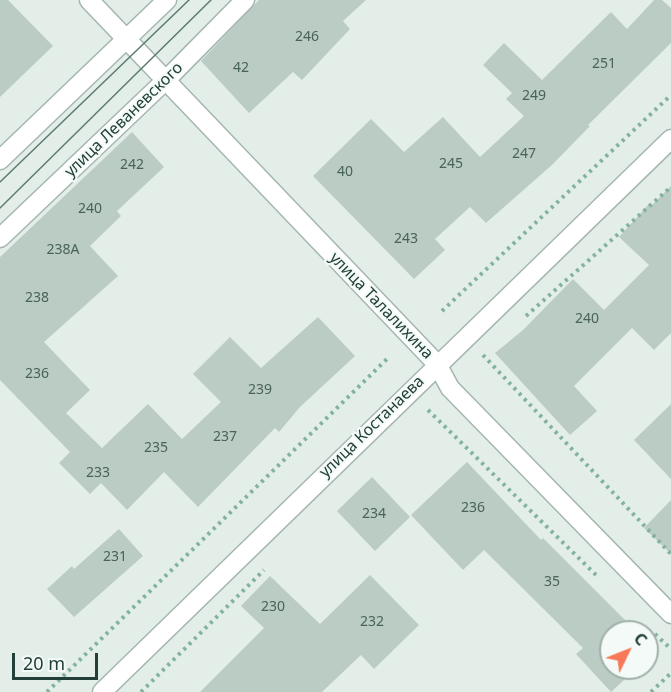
<!DOCTYPE html>
<meta charset="utf-8">
<style>
body{margin:0}
#map{position:relative;width:671px;height:692px;overflow:hidden;background:#e3eee9;font-family:"Noto Sans",sans-serif}
canvas{display:block}
.north{position:absolute;left:599px;top:620px;width:60px;height:60px;box-sizing:border-box;background:#f4faf7;border:2px solid #a0b0aa;border-radius:50%;rotate:47deg;font-size:16px;font-weight:700;line-height:24px;text-align:center;color:#224037}
.north::after{content:'';display:block;margin:auto;width:21px;height:27px;background:#f77958;clip-path:polygon(50% 0,100% 100%,50% 72%,0 100%)}
.scale{position:absolute;left:12px;top:653px;width:86px;height:27px;box-sizing:border-box;border:3px solid #224037;border-top:0;padding-left:8px;font-size:18px;line-height:21px;white-space:nowrap;color:#224037;-webkit-text-stroke:4px #f4faf7;paint-order:stroke}
</style>
<div id="map">
<canvas width="671" height="692"></canvas>
<div class="north">С</div>
<div class="scale">20 m</div>
</div>
<script>
const ctx = document.querySelector('canvas').getContext('2d');
ctx.lineJoin = 'round';
function fill(path, color) {
  ctx.fillStyle = color;
  ctx.fill(path, 'evenodd');
}
function strokePath(path, color, width, dash) {
  ctx.strokeStyle = color;
  ctx.lineWidth = width;
  ctx.lineCap = dash ? 'butt' : 'round';
  ctx.setLineDash(dash || []);
  ctx.stroke(path);
}
function write(font, color, halo, rows, align = 'center') {
  ctx.font = font + ' "Noto Sans",sans-serif';
  ctx.lineWidth = 4.5;
  ctx.setLineDash([]);
  ctx.textBaseline = 'middle';
  ctx.strokeStyle = halo;
  ctx.fillStyle = color;
  for (const [text, x, y, turn = 0] of rows) {
    ctx.save();
    ctx.translate(x, y);
    ctx.rotate((+turn || 0) * Math.PI / 180);
    ctx.textAlign = isNaN(turn) ? turn : align;
    if (halo) ctx.strokeText(text, 0, 0);
    ctx.fillText(text, 0, 0);
    ctx.restore();
  }
}
fill(new Path2D(`
 M0 0H8L53 46 0 97Z
 M259 0H366L343 21 350 29 302 80 293 72 249 113 201 61Z
 M654 0H662L671 8V43L588 125 590 126 553 164 486 223 470 207 435 239 445 250 414 279 313 176 371 119 404 152 443 117 480 157 524 116 506 99 512 93 483 65 504 43 542 80 611 12 627 29Z
 M132 132 164 167 117 211 121 216 90 246 118 276 44 342 90 390 66 413 102 448 148 404 182 439 221 402 193 374 230 337 261 368 318 317 355 356 300 407 279 432 275 428 198 507 164 472 127 510 101 483 90 494 59 463 70 452 0 380V257Z
 M671 186V333L654 350 632 328 574 386 597 411 570 435 495 353 523 330 573 279 604 310 649 265 619 237 649 204 651 206Z
 M671 404V479L634 440Z
 M467 462 541 540 543 538 637 632H611V668H637L611 692 576 654 583 648 484 550 463 570 411 515Z
 M372 477 410 517 375 551 337 511Z
 M671 500V554L644 528Z
 M119 529 143 556 74 617 47 589 72 566 74 569Z
 M370 575 419 625 374 669 361 655 322 692H200L264 628 241 606 270 576 320 624Z`), '#bbccc4');
const minor = new Path2D(`
 M89 0 437 364 450 388 671 614
 M0 160 167 0
 M0 238 167 79 245 0
 M102 692 671 139`);
strokePath(minor, '#a5b6b0', 21);
strokePath(new Path2D(`
 M442 311 671 95
 M526 316 671 187
 M483 355 671 554
 M428 410 597 576
 M655 634 671 649
 M47 692 387 359
 M141 692 264 570
 M651 692 671 673`), '#83b2a2', 4, [3, 4.5]);
strokePath(minor, '#fff', 18);
strokePath(new Path2D(`
 M0 182 189 0
 M0 208 211 0`), '#5d7b72', 1.5);
write('14px', '#48635a', null, [
 ["246",307,37],
 ["251",604,64],
 ["42",241,68],
 ["249",534,96],
 ["247",524,154],
 ["245",451,164],
 ["242",132,165],
 ["40",345,172],
 ["240",90,209],
 ["243",406,239],
 ["238А",63,250],
 ["238",37,298],
 ["240",587,319],
 ["236",37,374],
 ["239",260,390],
 ["237",225,437],
 ["235",156,448],
 ["233",98,473],
 ["236",473,508],
 ["234",374,514],
 ["231",115,557],
 ["35",552,582],
 ["230",273,607],
 ["232",372,622]
]);
write('16px', '#224037', '#f4faf7', [
 ["улица Леваневского",124,120,-44],
 ["улица Талалихина",381,306,46],
 ["улица Костанаева",372,427,-44]
]);
</script>
